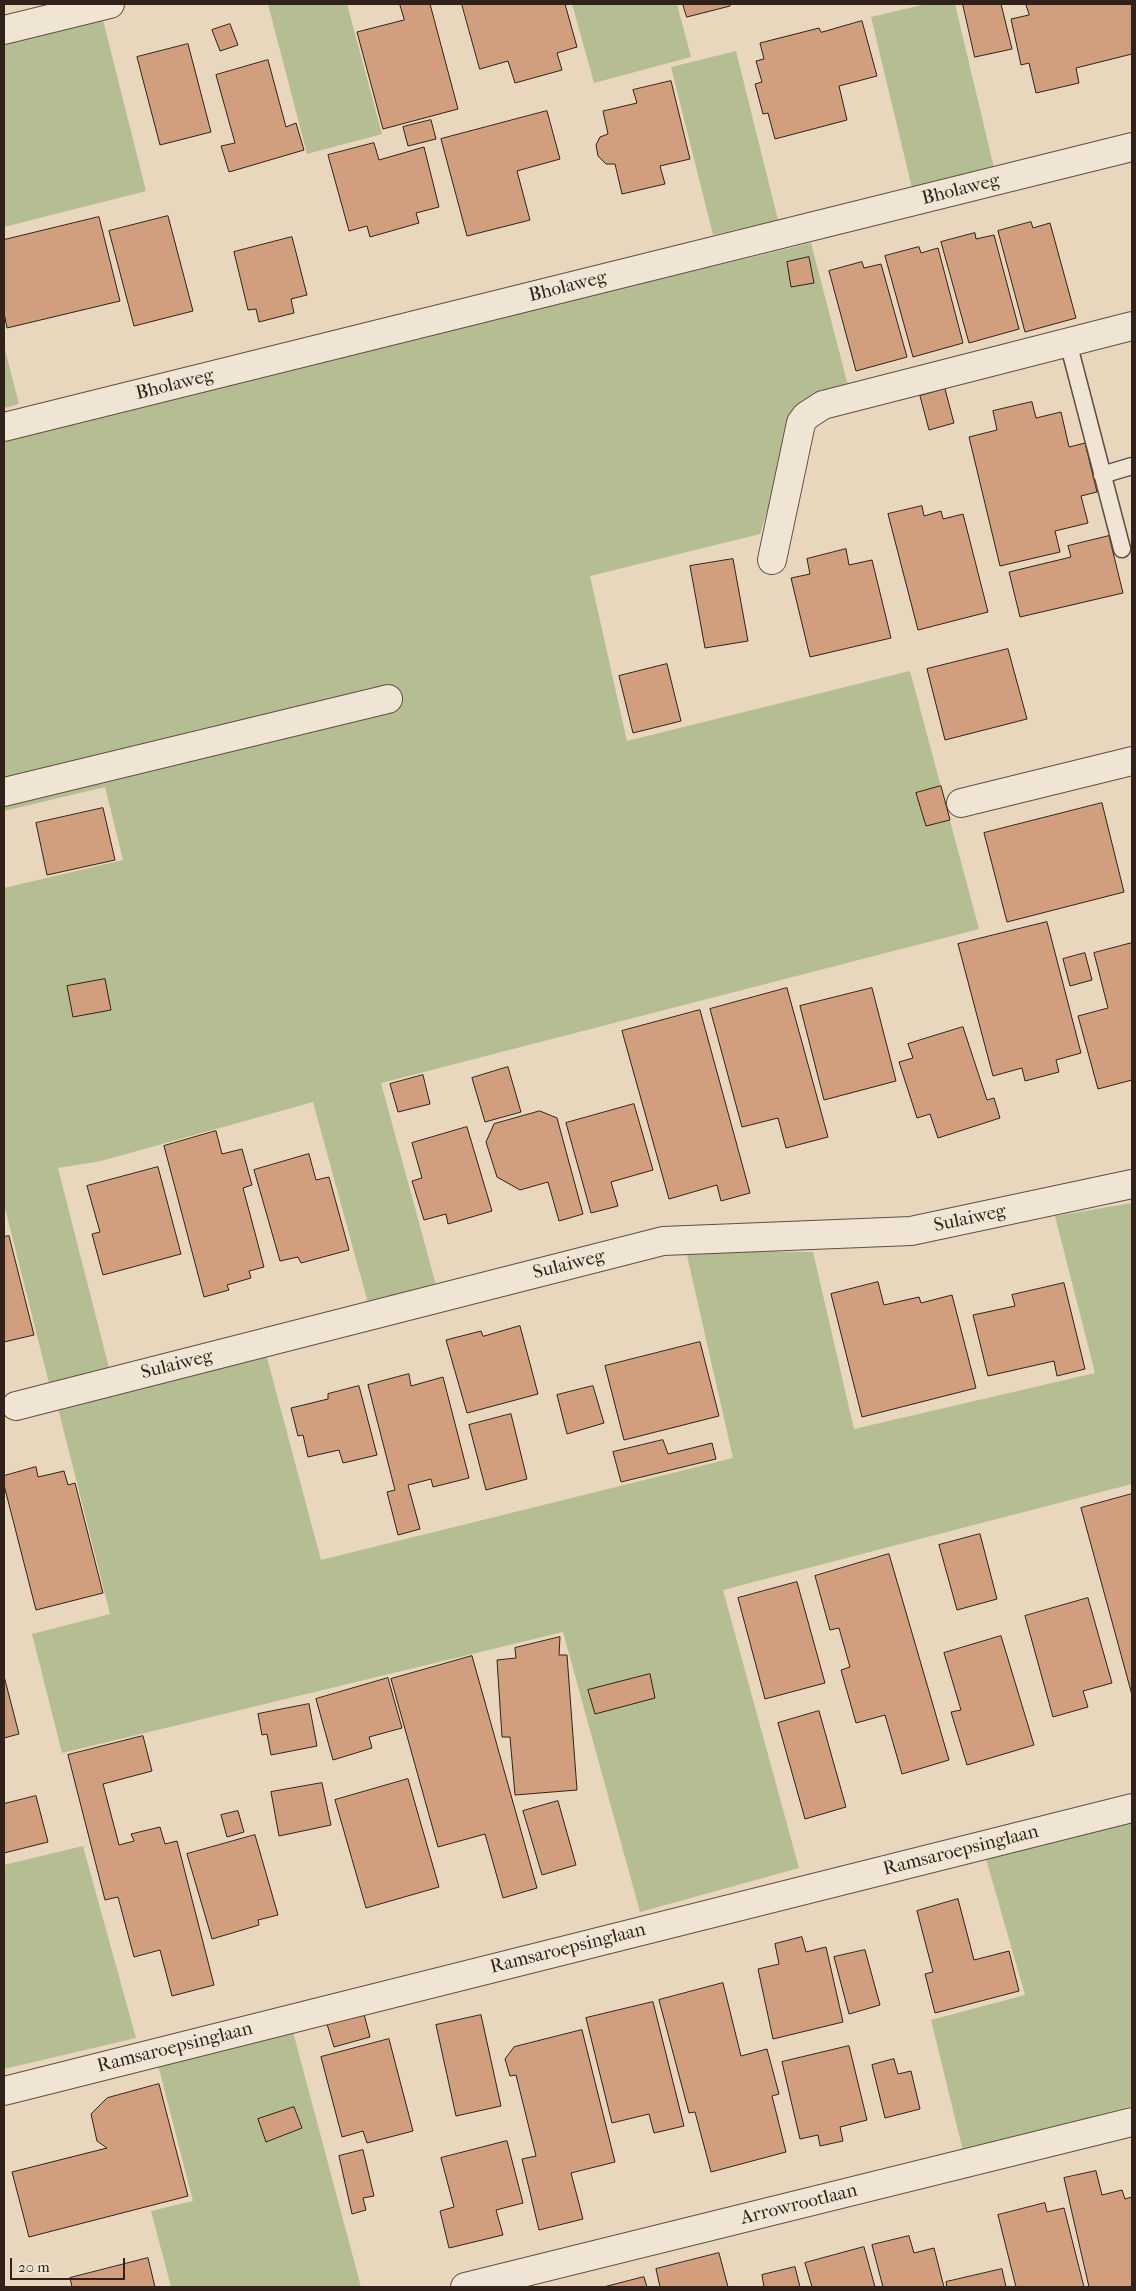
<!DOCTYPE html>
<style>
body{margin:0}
#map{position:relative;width:1136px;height:2291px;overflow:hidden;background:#e8d7bd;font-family:"IM FELL French Canon",serif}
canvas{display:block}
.frame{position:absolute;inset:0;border:5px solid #30221a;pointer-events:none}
.scale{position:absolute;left:10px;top:2258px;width:115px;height:22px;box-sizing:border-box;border:2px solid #30221a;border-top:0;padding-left:6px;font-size:15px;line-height:18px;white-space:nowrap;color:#30221a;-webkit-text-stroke:4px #f0e5d4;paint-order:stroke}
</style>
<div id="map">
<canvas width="1136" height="2291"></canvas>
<div class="frame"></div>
<div class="scale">20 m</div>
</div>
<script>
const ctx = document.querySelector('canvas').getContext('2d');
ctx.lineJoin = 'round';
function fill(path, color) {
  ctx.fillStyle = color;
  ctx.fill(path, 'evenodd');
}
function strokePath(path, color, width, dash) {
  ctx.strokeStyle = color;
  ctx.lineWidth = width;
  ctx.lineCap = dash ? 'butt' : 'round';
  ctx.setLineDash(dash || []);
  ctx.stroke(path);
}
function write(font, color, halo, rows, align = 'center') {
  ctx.font = font + ' "IM FELL French Canon",serif';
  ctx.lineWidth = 5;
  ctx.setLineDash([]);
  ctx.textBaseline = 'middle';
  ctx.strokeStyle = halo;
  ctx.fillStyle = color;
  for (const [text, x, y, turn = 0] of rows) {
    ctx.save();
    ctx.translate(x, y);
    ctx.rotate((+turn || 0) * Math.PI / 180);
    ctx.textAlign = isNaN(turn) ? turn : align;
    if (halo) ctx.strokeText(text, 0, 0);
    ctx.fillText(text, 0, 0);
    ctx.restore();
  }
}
fill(new Path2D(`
 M268 4H347L382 134 307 154Z
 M572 4H677L691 57 594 83Z
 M926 4H955L994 168 912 188 871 17Z
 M102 16 146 191 4 227V40Z
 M736 51 778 220 713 235 671 67Z
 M811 243 851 397 799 409 760 534 590 576 627 741 910 671 979 929 381 1083 436 1285 368 1303 313 1102 101 1161 58 1168 109 1368 49 1383 4 1204V888L123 860 105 787 4 811V436Z
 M4 346 19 404 4 408Z
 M1132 1203V1484L723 1590 799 1868 640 1912 563 1632 62 1753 32 1634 110 1614 58 1408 266 1354 321 1560 733 1458 686 1251 813 1252 854 1429 1095 1373 1055 1216Z
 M1132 1821V2106L963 2151 931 2020 1025 1995 986 1859Z
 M83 1846 136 2038 4 2069V1865Z
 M292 2028 361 2287H171L151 2211 193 2201 157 2061Z`), '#b5be92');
const building = new Path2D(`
 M400 4H430L458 109 383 129 357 32 404 20Z
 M462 4H565L577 47 557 53 562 70 515 83 508 61 480 69Z
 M683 4H730V6L687 17Z
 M963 4H1001L1012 49 975 57Z
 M1026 4H1132V54L1076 68 1079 83 1036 93 1029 63 1021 65 1011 19 1029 15Z
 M862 21 877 76 839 86 847 120 775 139 768 113 763 114 755 84 762 82 756 61 764 59 760 43 819 28 821 32Z
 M230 24 238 45 220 51 212 30Z
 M188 44 211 132 160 145 137 57Z
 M268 60 286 127 296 123 304 150 229 172 221 146 235 143 216 75Z
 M671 81 690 159 660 166 665 184 622 194 615 164H606L598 156 596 145 600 137 608 134 603 111 637 103 633 90Z
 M547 111 560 159 517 171 530 220 467 236 441 139Z
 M431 120 436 139 408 146 403 127Z
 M374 143 379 160 424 147 439 207 416 213 419 223 370 237 367 226 349 231 328 155Z
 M168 216 193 311 134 326 109 231Z
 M99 217 120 301 7 328 4 313V240Z
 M1031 222 1033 228 1050 223 1076 318 1025 332 998 231Z
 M975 233 976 239 994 235 1019 329 969 343 941 242Z
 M292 237 307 295 291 299 294 313 259 322 256 309 248 310 234 252Z
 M919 247 921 253 938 248 963 343 913 357 885 256Z
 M809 257 814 283 791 287 787 262Z
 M862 262 864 268 881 264 907 357 856 371 829 271Z
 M945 389 954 423 929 430 920 396Z
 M1032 402 1036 418 1061 412 1069 447 1085 443 1097 492 1081 496 1088 523 1055 531 1060 552 1000 566 969 437 997 430 993 411Z
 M922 506 924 516 941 511 943 519 963 514 988 612 918 630 888 514Z
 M1109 536 1123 593 1020 617 1009 572 1071 557 1068 546Z
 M846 549 849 565 872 560 891 638 810 657 791 578 810 574 807 559Z
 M733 559 748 641 705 648 690 566Z
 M1008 649 1027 719 945 740 927 669Z
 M667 664 681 721 633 733 619 676Z
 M941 786 950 820 926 826 916 793Z
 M1102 803 1124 892 1007 922 984 833Z
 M103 808 115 860 47 875 36 823Z
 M1047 922 1081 1053 1056 1060 1059 1072 1025 1081 1022 1068 993 1076 958 944Z
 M1132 943V1080L1098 1089 1078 1016 1108 1008 1094 953Z
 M1085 953 1092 980 1070 986 1063 959Z
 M105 979 111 1010 73 1017 67 986Z
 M787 988 828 1137 786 1148 778 1118 742 1127 710 1009Z
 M872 988 896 1081 824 1100 800 1006Z
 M700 1010 750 1193 721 1201 717 1185 669 1199 622 1031Z
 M963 1027 987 1100 994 1098 1000 1118 938 1138 930 1114 917 1118 899 1062 913 1058 908 1044Z
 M508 1067 521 1112 485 1122 472 1078Z
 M423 1075 430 1104 398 1112 390 1084Z
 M634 1104 653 1170 611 1182 618 1206 591 1213 566 1123Z
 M540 1111 557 1118 583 1214 559 1221 548 1182 520 1190 497 1177 486 1142 494 1124Z
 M467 1127 492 1211 448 1224 446 1214 424 1220 412 1181 422 1178 412 1143Z
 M216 1131 222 1154 242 1149 252 1185 243 1188 264 1267 249 1271 251 1278 227 1285 229 1290 204 1297 164 1146Z
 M309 1154 316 1180 329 1177 349 1250 301 1263 298 1257 280 1261 254 1170Z
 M158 1167 181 1254 103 1275 92 1234 100 1232 87 1186Z
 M9 1236 34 1335 4 1342V1237Z
 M878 1282 884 1305 919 1297 921 1303 952 1295 976 1388 862 1417 831 1294Z
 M1064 1283 1085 1369 1057 1376 1054 1361 988 1376 973 1315 1015 1306 1012 1295Z
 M520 1326 538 1394 467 1413 446 1340 481 1331 483 1336Z
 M700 1342 719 1416 624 1440 605 1366Z
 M409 1374 411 1386 443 1377 469 1478 433 1487 431 1479 408 1485 420 1529 398 1535 387 1492 395 1490 368 1385Z
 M359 1386 377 1455 343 1463 339 1450 308 1457 303 1435 298 1436 291 1408 328 1399V1394Z
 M593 1386 604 1423 567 1434 557 1395Z
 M511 1414 527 1479 486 1490 469 1425Z
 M663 1440 668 1454 712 1443 716 1459 621 1482 613 1452Z
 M36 1467 38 1477 64 1471 68 1485 75 1483 103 1593 36 1610 4 1485V1476Z
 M1132 1494V1695L1081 1508Z
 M980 1534 997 1599 957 1610 939 1545Z
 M889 1554 949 1760 902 1774 885 1715 856 1723 841 1670 850 1667 839 1628 830 1630 815 1576Z
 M797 1582 825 1683 765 1699 738 1598Z
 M1088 1598 1112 1683 1083 1691 1088 1707 1053 1717 1025 1616Z
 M1001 1636 1034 1745 967 1765 951 1712 961 1710 944 1653Z
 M560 1637 559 1655H567L577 1790 515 1795 510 1737H502L497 1660 516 1658 515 1648Z
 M472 1656 537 1888 503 1898 485 1834 438 1847 391 1679Z
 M650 1674 655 1698 595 1714 588 1690Z
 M4 1676 19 1734 4 1738Z
 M388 1678 402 1728 369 1737 372 1748 333 1760 316 1699Z
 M309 1704 317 1746 271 1755 267 1734 262 1735 258 1714Z
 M819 1711 846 1807 805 1819 778 1723Z
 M143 1736 152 1771 103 1784 119 1845 134 1841 131 1834 160 1827 165 1844 177 1841 214 1985 172 1996 160 1950 134 1957 118 1897 105 1900 68 1755Z
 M408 1779 439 1887 366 1908 335 1800Z
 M322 1783 331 1825 279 1836 271 1792Z
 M36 1796 48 1842 4 1853V1804Z
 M558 1801 576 1865 542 1875 523 1811Z
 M238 1811 244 1832 227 1837 221 1815Z
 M255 1835 278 1915 258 1920 259 1925 212 1939 187 1854Z
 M958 1899 974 1960 1009 1951 1019 1991 935 2013 925 1974 933 1972 917 1911Z
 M802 1937 806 1952 826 1947 843 2022 773 2039 758 1969 779 1964 775 1944Z
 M865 1950 880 2005 849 2014 834 1957Z
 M723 1983 741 2056 767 2049 779 2094 772 2096 786 2152 711 2172 695 2112 689 2113 659 2000Z
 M653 2002 684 2126 654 2133 649 2114 612 2123 586 2018Z
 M364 2014 370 2037 334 2047 327 2024Z
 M481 2015 501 2106 456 2116 436 2025Z
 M582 2030 615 2162 571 2173 583 2219 539 2230 522 2159 536 2156 516 2075 510 2076 505 2059 514 2047Z
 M389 2039 413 2131 367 2143 363 2131 342 2137 321 2057Z
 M849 2046 867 2120 840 2127 843 2141 820 2146 818 2135 800 2139 782 2062Z
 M894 2059 898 2074 911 2071 920 2109 885 2118 872 2065Z
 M159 2084 188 2196 29 2237 12 2172 107 2148 97 2141 91 2114 107 2098Z
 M294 2107 302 2128 266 2142 258 2119Z
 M507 2141 523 2203 496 2210 503 2235 449 2248 440 2211 454 2207 441 2158Z
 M363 2150 374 2196 363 2198 366 2210 352 2214 339 2156Z
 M1096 2171 1102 2195 1122 2190 1125 2199 1132 2197V2287H1089L1064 2178Z
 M1045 2203 1047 2212 1064 2208 1084 2287H1016L998 2215Z
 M909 2236 914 2253 934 2248 944 2287H883L872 2245Z
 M864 2247 875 2287H812L805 2263Z
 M719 2253 728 2287H660L656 2269Z
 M148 2258 155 2287H72L70 2278Z
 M795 2267 800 2287H764L762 2275Z
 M1002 2269 1006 2287H947L946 2282Z
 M644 2277 647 2287H604Z`);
fill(building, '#d19f7d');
strokePath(building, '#30221a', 1);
const lane = new Path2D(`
 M1068 342 1122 549
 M1102 475 1132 466`);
const street = new Path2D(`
 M4 30 110 4
 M4 427 1132 147
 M772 560 801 423 806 416 823 405 1132 326
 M4 792 388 699
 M961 803 1132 761
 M16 1406 663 1241 911 1231 1132 1184
 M4 2091 1132 1808
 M465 2287 1132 2122`);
strokePath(lane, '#5e4f43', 19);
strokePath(street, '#5e4f43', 30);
strokePath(lane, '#f0e5d4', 16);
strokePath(street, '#f0e5d4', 28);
write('19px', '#30221a', '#f0e5d4', [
 ["Bholaweg",961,190,-14],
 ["Bholaweg",568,287,-14],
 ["Bholaweg",175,385,-14],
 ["Sulaiweg",970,1219,-12],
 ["Sulaiweg",569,1265,-14],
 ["Sulaiweg",177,1365,-14],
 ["Ramsaroepsinglaan",961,1851,-14],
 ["Ramsaroepsinglaan",568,1949,-14],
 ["Ramsaroepsinglaan",175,2048,-14],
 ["Arrowrootlaan",799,2205,-14]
]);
</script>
